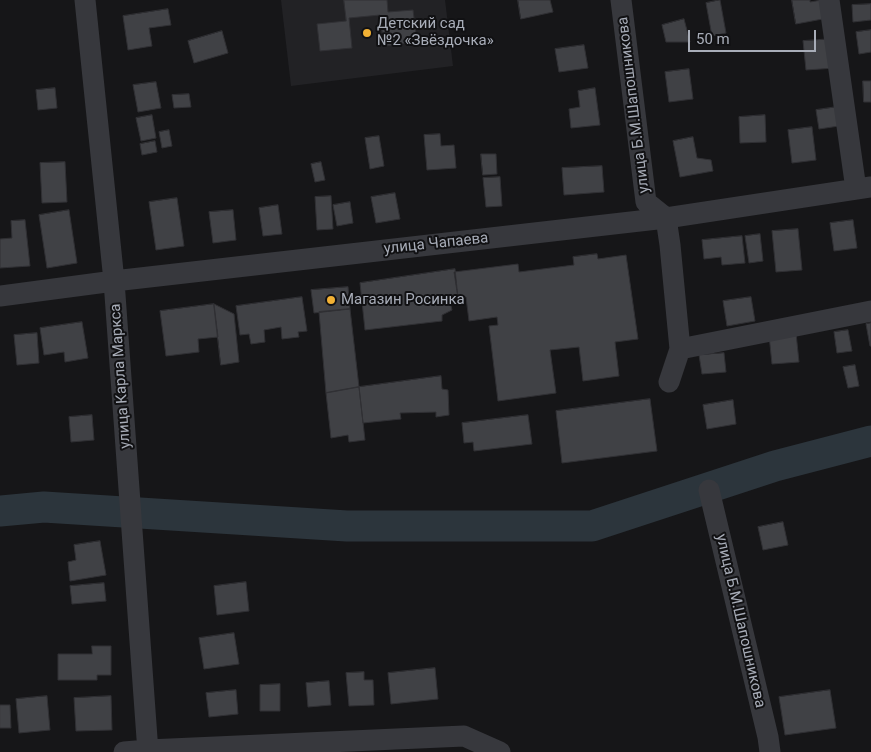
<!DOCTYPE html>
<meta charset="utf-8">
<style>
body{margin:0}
#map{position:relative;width:871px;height:752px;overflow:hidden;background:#161618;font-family:Roboto,sans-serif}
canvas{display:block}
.scale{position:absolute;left:688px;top:30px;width:128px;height:22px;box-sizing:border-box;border:2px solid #a8adb8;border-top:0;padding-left:6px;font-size:15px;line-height:18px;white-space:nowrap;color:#a8adb8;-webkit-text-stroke:4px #111113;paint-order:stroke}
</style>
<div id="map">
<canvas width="871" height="752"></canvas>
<div class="scale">50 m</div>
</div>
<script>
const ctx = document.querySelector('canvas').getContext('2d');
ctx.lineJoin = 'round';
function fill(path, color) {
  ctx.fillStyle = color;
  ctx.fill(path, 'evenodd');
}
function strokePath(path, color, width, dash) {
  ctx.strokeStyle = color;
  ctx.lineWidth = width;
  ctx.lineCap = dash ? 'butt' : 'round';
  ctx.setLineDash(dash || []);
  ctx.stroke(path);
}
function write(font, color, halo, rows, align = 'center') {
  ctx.font = font + ' Roboto,sans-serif';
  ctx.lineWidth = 4;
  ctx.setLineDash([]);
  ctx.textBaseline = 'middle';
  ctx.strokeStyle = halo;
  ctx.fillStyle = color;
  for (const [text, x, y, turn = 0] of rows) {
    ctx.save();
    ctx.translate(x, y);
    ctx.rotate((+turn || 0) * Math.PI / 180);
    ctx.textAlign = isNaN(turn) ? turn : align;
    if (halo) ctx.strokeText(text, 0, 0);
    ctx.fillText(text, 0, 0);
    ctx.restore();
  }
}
fill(new Path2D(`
 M281 0H445L453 66 291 86Z`), '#222225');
strokePath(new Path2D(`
 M0 511 44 507 347 526H592L775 466 871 441`), '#2c353c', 31);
const building = new Path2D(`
 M344 0H387L388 12 413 10 417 42 384 46 380 15 349 18 352 48 320 51 317 24 346 21Z
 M518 0H550L553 12 521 19Z
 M720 0 726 33 712 36 706 3Z
 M792 0H810V2L822 0 828 18 796 24Z
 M871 4V20L853 22 852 5Z
 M168 9 171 25 149 28 152 46 128 50 123 16Z
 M684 19 690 42H666L662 25Z
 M871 30V52L859 54 856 32Z
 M222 31 228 53 194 63 188 41Z
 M833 39 835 68 806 70 803 41Z
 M584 45 588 68 559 72 555 49Z
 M689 69 693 99 669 102 665 72Z
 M863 81H871V102H864Z
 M156 82 161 108 138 112 133 85Z
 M55 88 57 108 38 110 36 90Z
 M595 88 600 125 571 128 569 109 580 107 578 91Z
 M189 94 191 107 174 108 172 95Z
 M837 107 839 126 819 129 816 110Z
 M152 115 156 138 141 141 136 118Z
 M765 115 766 142 740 143 739 117Z
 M812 127 816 160 792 163 788 130Z
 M169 130 172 146 162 148 159 132Z
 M440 134 441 146 454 145 456 168 427 170 424 135Z
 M379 136 384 166 370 169 365 138Z
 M693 137 697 158 711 160 713 171 680 177 673 141Z
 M155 141 157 152 142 155 140 144Z
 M481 154H496L497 174 483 175Z
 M65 162 67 202 42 203 40 163Z
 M321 162 325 180 315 182 311 164Z
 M602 166 604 192 564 195 562 168Z
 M500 177 502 206 486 207 483 178Z
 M395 193 400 219 376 223 371 197Z
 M331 196 333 229 317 230 315 197Z
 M177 198 184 246 156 250 149 202Z
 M350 202 353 223 337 226 333 205Z
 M278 205 282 234 263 236 259 208Z
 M69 210 77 263 47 268 39 215Z
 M233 210 236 240 213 243 209 212Z
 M25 220 30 266 0 268V239L12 238 11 221Z
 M853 220 857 248 834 251 830 223Z
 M798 229 802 270 776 272 772 231Z
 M760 234 763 261 749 263 745 236Z
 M742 236 745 263 722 265 721 257 704 259 702 240Z
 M597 254 598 259 626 255 638 339 615 342 619 376 583 381 579 347 550 350 556 393 498 401 489 326 498 325 497 317 469 321 466 297 458 298 454 272 518 264 519 272 574 265 573 257Z
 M455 269 458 298H449L452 310 442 315V321L365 330 360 283Z
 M348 287 350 309 314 313 311 290Z
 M302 297 307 331 298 332 299 337 282 339 281 327 264 330 265 342 251 344 249 334 240 335 236 306Z
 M751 297 755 321 727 326 723 301Z
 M214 304 218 337 198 339 199 352 166 356 160 311Z
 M214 304 234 314 239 362 221 365Z
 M350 309 359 387 326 393 319 312Z
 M82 322 88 358 65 362 64 352 44 355 40 328Z
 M871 323V346H870L866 324Z
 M848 330 852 351 837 353 834 332Z
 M37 333 39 363 17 365 14 335Z
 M796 333 799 362 772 364 769 335Z
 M724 353 726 372 702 374 699 355Z
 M855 365 859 386 848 388 843 367Z
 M441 376 442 389 448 390 449 415 436 417V412L400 413 401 419 363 423 359 387Z
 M359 387 365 440 349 442 348 435 331 438 326 393Z
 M650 399 657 451 562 463 556 411Z
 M733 400 736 424 707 429 703 405Z
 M92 415 94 440 71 442 69 417Z
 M528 415 532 444 474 451 473 442 464 443 462 423Z
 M783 522 788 545 763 550 758 527Z
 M100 541 106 575 70 581 68 562 76 560 74 545Z
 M246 582 249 611 217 615 214 586Z
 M104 583 106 601 72 604 70 586Z
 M234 633 239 664 204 669 199 638Z
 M92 646H111V675H97V680H58V654H92Z
 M435 668 438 699 391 704 388 673Z
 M364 672V680H373L374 705 349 706 346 673Z
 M329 681 331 705 308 707 306 683Z
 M280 684V711H260V685Z
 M236 690 238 714 209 717 206 693Z
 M830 690 836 728 785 735 779 697Z
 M47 696 50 730 19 733 16 699Z
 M111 696 112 730 76 731 74 698Z
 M0 705H10L11 728H0Z`);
fill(building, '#404145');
strokePath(building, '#303034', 1);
strokePath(new Path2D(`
 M85 0 114 281 148 752
 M621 0 646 202 666 218 670 245 680 349 669 382
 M829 0 856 189
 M0 296 114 281 666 218 871 187
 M680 349 871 311
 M709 490 768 737 770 752
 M124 752 148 750 464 736 500 752`), '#37383d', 21);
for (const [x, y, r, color] of [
 [367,33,5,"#f2b134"],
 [331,300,5,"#f2b134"]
]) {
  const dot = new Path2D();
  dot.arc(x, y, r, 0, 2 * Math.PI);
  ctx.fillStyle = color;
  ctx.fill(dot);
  strokePath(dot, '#111113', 2);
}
write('15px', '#a8adb8', '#111113', [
 ["Детский сад",377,24],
 ["№2 «Звёздочка»",377,41],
 ["Магазин Росинка",341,300]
], 'left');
write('15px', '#a8adb8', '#111113', [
 ["улица Б.М.Шапошникова",634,105,-97],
 ["улица Чапаева",436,244,-6],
 ["улица Карла Маркса",121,376,-94],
 ["улица Б.М.Шапошникова",740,621,77]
]);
</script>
